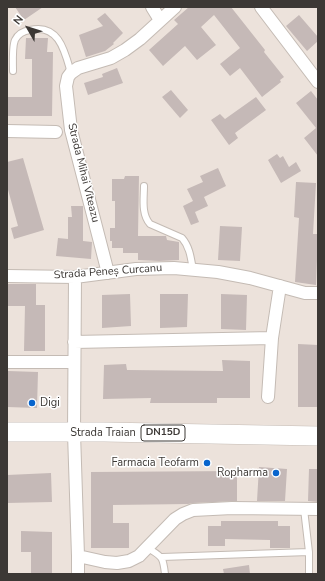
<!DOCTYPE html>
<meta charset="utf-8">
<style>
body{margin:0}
#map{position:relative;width:325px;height:581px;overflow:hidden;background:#ece2db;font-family:"Nunito Sans",sans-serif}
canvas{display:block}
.frame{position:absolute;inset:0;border:8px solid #3c3835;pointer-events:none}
.north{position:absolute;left:8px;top:8px;width:40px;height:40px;-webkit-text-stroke:3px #fff;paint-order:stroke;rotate:309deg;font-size:11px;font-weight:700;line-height:16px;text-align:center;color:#3c3835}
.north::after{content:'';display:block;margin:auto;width:14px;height:18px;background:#3c3835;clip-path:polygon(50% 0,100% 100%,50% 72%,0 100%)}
</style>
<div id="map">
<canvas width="325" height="581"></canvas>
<div class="frame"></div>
<div class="north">N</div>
</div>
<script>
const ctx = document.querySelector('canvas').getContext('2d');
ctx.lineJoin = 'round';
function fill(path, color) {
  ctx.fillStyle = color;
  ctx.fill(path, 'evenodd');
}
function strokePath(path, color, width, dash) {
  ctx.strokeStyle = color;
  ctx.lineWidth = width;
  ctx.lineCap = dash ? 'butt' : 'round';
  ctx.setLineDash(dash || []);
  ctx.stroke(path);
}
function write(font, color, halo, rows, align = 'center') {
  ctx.font = font + ' "Nunito Sans",sans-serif';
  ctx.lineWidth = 3;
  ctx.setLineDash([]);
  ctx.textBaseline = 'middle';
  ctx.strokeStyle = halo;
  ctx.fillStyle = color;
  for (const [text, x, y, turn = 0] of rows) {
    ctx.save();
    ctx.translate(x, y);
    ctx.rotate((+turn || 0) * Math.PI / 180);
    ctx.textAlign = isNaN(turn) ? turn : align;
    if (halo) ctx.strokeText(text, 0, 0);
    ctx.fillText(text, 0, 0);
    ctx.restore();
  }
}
fill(new Path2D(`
 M15 7H43L24 20Z
 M189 7H231L265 50 264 52 284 77 280 80 281 82 262 97 240 68 230 76 220 64 240 48 214 15 201 27 216 45 197 60 185 46 163 66 149 50 178 24 174 20Z
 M105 13 123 33 113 43 114 44 105 51 86 57 79 35 103 26 97 19Z
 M299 15 318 37V41L307 51 286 26Z
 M26 38H48L47 52H53L52 116H7V97H32V59H25Z
 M117 68 123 83 88 95 84 83 103 77 102 74Z
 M171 90 188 110 180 118 162 97Z
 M311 91 318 100V156L304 138 316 128 296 103Z
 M256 97 266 110 235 133 238 138 229 145 211 120 220 114 225 119Z
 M277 154 280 158 283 156 289 167 296 162 301 171 281 183 268 160Z
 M23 158 44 230 14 239 11 228 18 226 7 186V162Z
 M218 168 226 186 204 197 208 206 195 212 199 222 191 225 183 206 193 201 187 189 203 182 200 176Z
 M125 176H139L138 236H166L167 240 179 242V260L159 261 138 260V253H123V248H112V241H110V228H115V201H112V179H124Z
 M296 182 316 183 313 234H318L316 285 295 282 299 218 294 217Z
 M71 206H83V241L92 242 91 259 56 256 58 238 68 239V217H72Z
 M220 226 242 227 240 261 218 260Z
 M7 284H36V305H45V351H24L25 306H7Z
 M130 294 131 326 102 328V295Z
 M160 294H188L187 327 160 328Z
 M221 294 247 295 246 330 221 329Z
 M298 344 318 345V407H298Z
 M222 360 250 361V398H217V403H150L151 398 103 399 104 365 126 364 127 370 223 371Z
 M8 371 38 372 37 408 7 407Z
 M259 467 287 469 285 501H257Z
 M309 469H318V502L308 501Z
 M237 471V501L193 503 188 504 113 505V523H129V548H91V472Z
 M51 473 52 502 7 503V475Z
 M221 521H278V526H290V548H270V540L225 539V546H208V526H221Z
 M21 531 52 532V574H31V552H21Z
 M249 565 250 574H224L223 569Z`), '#c5b9b7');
const lane = new Path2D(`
 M13 71C13 63 12 47 15 40 18 34 23 31 30 30 59 23 65 52 71 73
 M144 186C144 198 141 214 150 224L182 238C190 247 191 259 193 270
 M304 509 309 552V574
 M148 548C162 557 163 556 165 574
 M162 557 309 552`);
const street = new Path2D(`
 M152 7 160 20
 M261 7 318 82
 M7 131 56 132
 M108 273 71 130 66 86 68 77 71 73 78 68 111 58 125 50 140 39 175 7
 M7 276 75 277 136 269 174 268 218 272 250 278 305 293H318
 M75 277 74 433 78 556V574
 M74 342 272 338
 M7 362H74
 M268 397 272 338 280 286
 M78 556 105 562 117 563 129 561 139 556 175 519 183 514 193 510 232 508 318 509`);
const primary = new Path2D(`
 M7 432H104L318 436`);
strokePath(lane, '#c4bbb4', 8);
strokePath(street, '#c4bbb4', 14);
strokePath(primary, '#c4bbb4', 20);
strokePath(lane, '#fff', 6);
strokePath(street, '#fff', 12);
strokePath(primary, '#fff', 19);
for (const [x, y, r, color] of [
 [32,403,4,"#0764cd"],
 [207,463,4,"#0764cd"],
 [276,473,4,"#0764cd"]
]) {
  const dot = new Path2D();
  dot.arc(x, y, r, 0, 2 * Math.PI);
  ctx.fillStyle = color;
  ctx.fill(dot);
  strokePath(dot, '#fff', 1.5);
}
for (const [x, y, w] of [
 [163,433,44]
]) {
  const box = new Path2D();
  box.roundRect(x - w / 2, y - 8, w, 16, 3);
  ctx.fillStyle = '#fff';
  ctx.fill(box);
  strokePath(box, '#3c3835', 1);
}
write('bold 10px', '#3c3835', null, [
 ["DN15D",163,433]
]);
write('11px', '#3c3835', '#fff', [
 ["Strada Mihai Viteazu",83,173,76],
 ["Strada Peneș Curcanu",108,272,-4],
 ["Strada Traian",103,433]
]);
write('11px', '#3c3835', '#fff', [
 ["Digi",40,403,"left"],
 ["Farmacia Teofarm",199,463],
 ["Ropharma",268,473]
], 'right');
</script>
